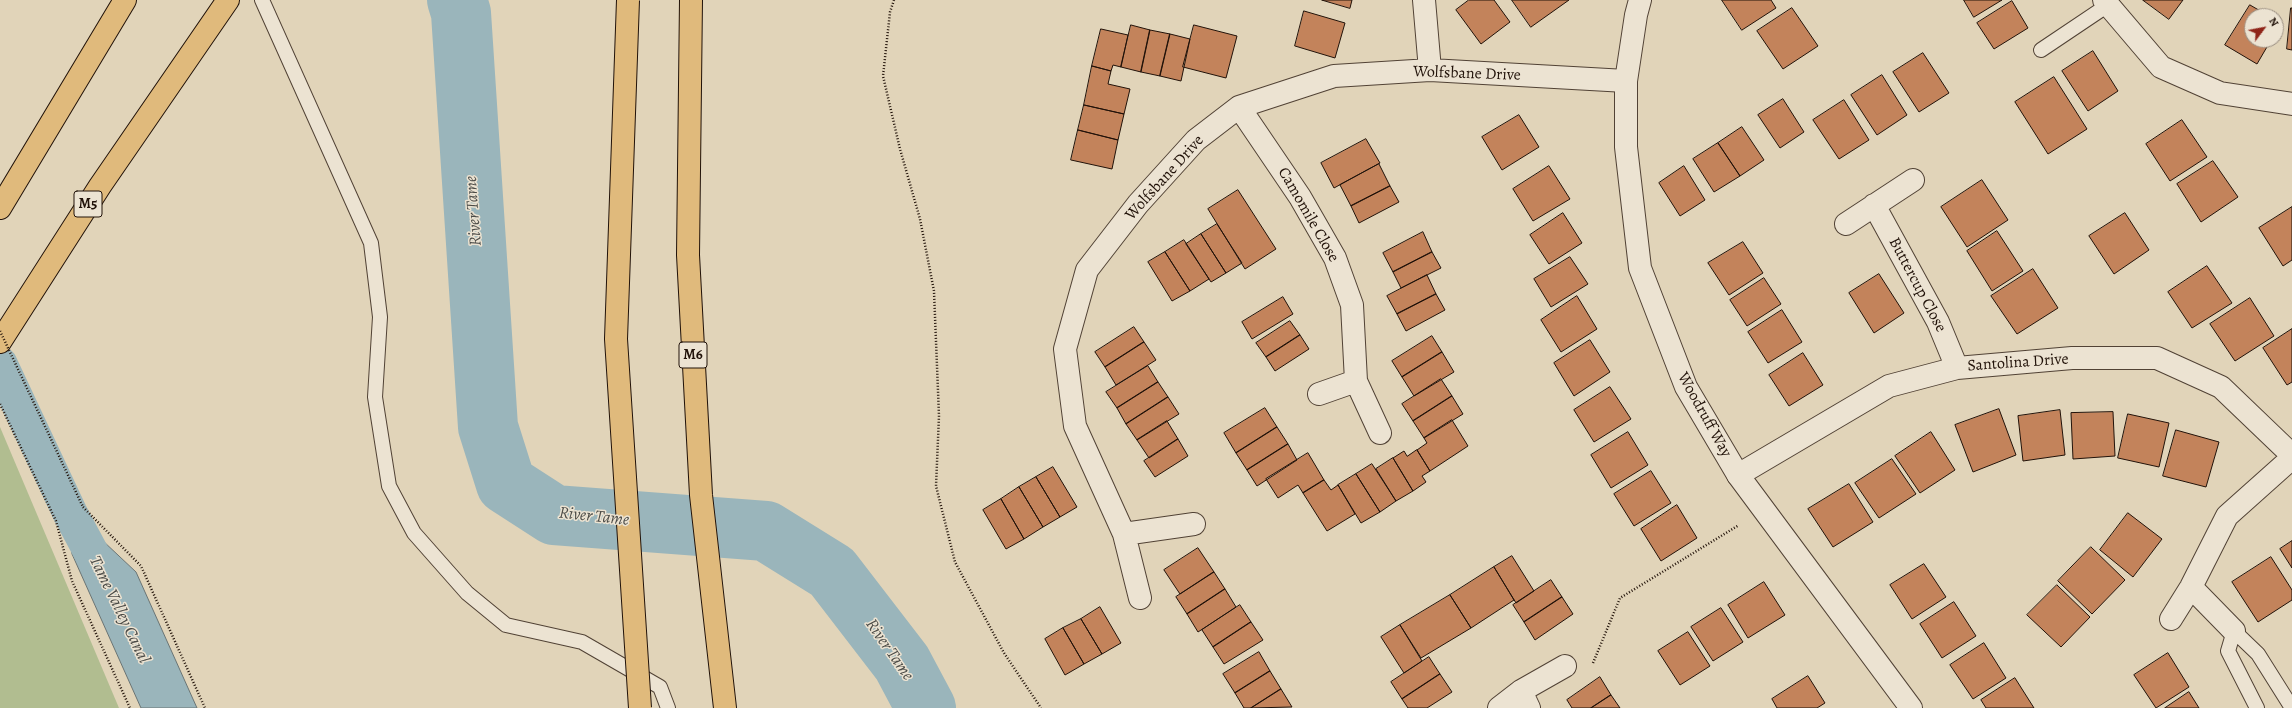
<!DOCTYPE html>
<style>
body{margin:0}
#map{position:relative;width:2292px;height:708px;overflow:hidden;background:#e1d4b9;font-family:Alegreya,serif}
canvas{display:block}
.north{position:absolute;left:2244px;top:8px;width:40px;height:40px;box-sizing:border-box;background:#ece3d2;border:1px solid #9b8f82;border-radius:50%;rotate:58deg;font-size:11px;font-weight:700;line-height:16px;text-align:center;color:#211209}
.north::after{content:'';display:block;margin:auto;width:14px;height:18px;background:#8f2418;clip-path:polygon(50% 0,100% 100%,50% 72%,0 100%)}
</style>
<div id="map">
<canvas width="2292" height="708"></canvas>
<div class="north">N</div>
</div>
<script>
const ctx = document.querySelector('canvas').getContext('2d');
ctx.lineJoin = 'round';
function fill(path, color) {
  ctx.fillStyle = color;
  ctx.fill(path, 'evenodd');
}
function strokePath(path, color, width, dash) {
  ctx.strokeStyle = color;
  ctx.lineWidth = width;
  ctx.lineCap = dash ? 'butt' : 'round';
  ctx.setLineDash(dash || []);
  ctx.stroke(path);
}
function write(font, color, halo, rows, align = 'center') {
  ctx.font = font + ' Alegreya,serif';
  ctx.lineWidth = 3;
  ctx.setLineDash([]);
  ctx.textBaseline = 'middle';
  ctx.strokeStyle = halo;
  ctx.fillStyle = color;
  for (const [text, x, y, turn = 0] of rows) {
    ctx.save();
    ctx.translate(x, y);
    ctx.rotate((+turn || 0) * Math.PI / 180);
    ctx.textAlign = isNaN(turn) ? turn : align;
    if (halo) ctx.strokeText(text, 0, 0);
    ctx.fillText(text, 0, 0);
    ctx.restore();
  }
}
fill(new Path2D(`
 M0 427 119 708H0Z`), '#b1bd90');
const water = new Path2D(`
 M70 513 85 524 136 572 197 708H141L72 554Z`);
fill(water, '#9ab5bb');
strokePath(water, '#6a7474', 1);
fill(new Path2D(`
 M68 511H71L93 529 69 540Z`), '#e1d4b9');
strokePath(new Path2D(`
 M0 364 70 513 92 554`), '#9ab5bb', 35);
strokePath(new Path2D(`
 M457 0 461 13 488 427 506 484 554 515 766 531 832 572 902 663 926 708`), '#9ab5bb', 60);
const building = new Path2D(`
 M1322 0H1352L1350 8Z
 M1469 0H1494L1510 22 1481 44 1456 10Z
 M1512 0H1569L1531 27Z
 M1722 0H1771L1776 8 1742 30Z
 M1964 0H2002L1974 17Z
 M2143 0H2183L2169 19Z
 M2012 1 2028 28 1994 49 1977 23Z
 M2250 5 2269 16H2252V40H2271L2257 64 2225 45Z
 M1792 8 1818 46 1783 69 1757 31Z
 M2291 8H2292V50L2287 49Z
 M1304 11 1345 23 1335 58 1295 46Z
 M2276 20 2281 23 2276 31Z
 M1131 25 1150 30 1141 72 1121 67Z
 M1194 25 1237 36 1226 78 1183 67Z
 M1101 29 1128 35 1121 67 1113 65 1111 71 1092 66Z
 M1150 30 1170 34 1160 76 1141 72Z
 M1170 34 1190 39 1181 81 1160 76Z
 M2093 51 2118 91 2088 111 2062 71Z
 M1923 53 1949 93 1919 112 1893 72Z
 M1092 66 1111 71 1108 84 1130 89 1124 114 1084 105Z
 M1882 75 1907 115 1877 135 1851 95Z
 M2054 77 2087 129 2048 154 2015 102Z
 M1783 99 1804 132 1780 148 1758 115Z
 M1844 100 1869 140 1839 159 1813 120Z
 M1084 105 1124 114 1118 140 1078 130Z
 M1519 115 1539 147 1502 170 1482 137Z
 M2182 120 2207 157 2170 181 2146 144Z
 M1742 127 1764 160 1740 176 1718 143Z
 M1078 130 1118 140 1112 169 1071 160Z
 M1366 139 1380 163 1334 188 1321 163Z
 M1718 143 1740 176 1714 192 1693 159Z
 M2213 161 2238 197 2201 222 2177 184Z
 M1379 164 1390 186 1351 206 1340 185Z
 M1549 166 1570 199 1533 221 1513 189Z
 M1684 166 1705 200 1680 216 1659 183Z
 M1982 180 2008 220 1967 247 1941 207Z
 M1390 186 1399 202 1359 223 1351 206Z
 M1238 190 1276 249 1245 269 1208 209Z
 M2292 207V260L2283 266 2259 228Z
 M1563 213 1582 243 1549 264 1530 235Z
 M2125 213 2149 250 2114 274 2089 236Z
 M1217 224 1242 263 1226 273 1201 234Z
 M1997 231 2023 271 1992 291 1967 251Z
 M1423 232 1432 252 1393 272 1383 253Z
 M1201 234 1226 273 1211 282 1186 244Z
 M1184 240 1209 279 1190 291 1165 252Z
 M1743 242 1763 273 1729 295 1708 263Z
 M1165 252 1190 291 1172 301 1148 262Z
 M1432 252 1441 268 1401 288 1393 272Z
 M1570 257 1588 284 1551 307 1534 279Z
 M2207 266 2232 303 2192 328 2168 292Z
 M2033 269 2058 308 2017 334 1991 296Z
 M1879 274 1904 313 1874 333 1849 293Z
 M1427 275 1436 294 1397 314 1387 296Z
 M1764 278 1781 304 1747 326 1730 300Z
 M1436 294 1445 310 1406 331 1397 314Z
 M1577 296 1597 329 1561 352 1541 320Z
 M1283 297 1293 314 1252 339 1242 322Z
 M2250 298 2274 336 2235 361 2210 324Z
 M1782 310 1802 342 1768 363 1748 332Z
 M1290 321 1300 335 1266 357 1256 343Z
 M1134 327 1144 342 1105 367 1095 352Z
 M2292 329V382L2287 385 2263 348Z
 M1300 335 1309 349 1275 371 1266 357Z
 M1432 336 1442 352 1402 377 1392 361Z
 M1590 340 1610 372 1574 396 1554 363Z
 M1144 342 1156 360 1116 385 1105 367Z
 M1442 352 1454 372 1414 396 1402 377Z
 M1803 353 1823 385 1789 406 1769 375Z
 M1148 366 1158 382 1117 408 1106 392Z
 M1441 379 1452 396 1413 421 1402 404Z
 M1158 382 1168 397 1126 424 1117 408Z
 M1610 387 1631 419 1594 442 1574 410Z
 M1452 396 1463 414 1424 438 1413 421Z
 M1168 397 1179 414 1137 440 1126 424Z
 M1265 408 1277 427 1236 453 1224 433Z
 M1999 409 2016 455 1973 472 1955 425Z
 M2060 410 2065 455 2023 461 2018 416Z
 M2113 412 2115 456 2073 459 2071 413Z
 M2128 414 2169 423 2159 467 2118 458Z
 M1452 420 1468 446 1430 471 1417 450 1427 443 1424 438Z
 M1167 421 1178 439 1149 458 1137 440Z
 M1277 427 1288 444 1247 470 1236 453Z
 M2176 430 2219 442 2206 487 2163 476Z
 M1628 432 1648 465 1611 488 1591 455Z
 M1931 432 1955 470 1920 493 1895 456Z
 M1178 439 1188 456 1155 477 1144 461Z
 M1288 444 1297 460 1257 486 1247 470Z
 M1417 450 1430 471 1422 476 1426 482 1413 491 1393 458 1404 451 1407 456Z
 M1308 453 1324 480 1303 493 1298 485 1278 498 1266 479Z
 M1393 458 1413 491 1396 501 1376 469Z
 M1892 459 1916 494 1879 518 1855 483Z
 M1372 464 1396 501 1380 512 1356 474Z
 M1053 467 1077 507 1060 517 1036 477Z
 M1651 471 1671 503 1634 526 1614 494Z
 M1356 474 1380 512 1361 523 1338 485Z
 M1036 477 1060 517 1043 527 1019 487Z
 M1324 480 1331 490 1338 485 1355 514 1327 531 1303 493Z
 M1849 484 1873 522 1833 547 1808 509Z
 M1019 487 1043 527 1024 539 1001 499Z
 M1001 499 1024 539 1006 549 983 510Z
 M1677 505 1697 538 1661 561 1641 529Z
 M2128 513 2162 539 2133 577 2100 550Z
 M2292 541V568L2280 549Z
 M2091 547 2125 580 2092 614 2058 581Z
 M1198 548 1214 572 1180 594 1164 570Z
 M1512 556 1534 591 1516 603 1494 567Z
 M2271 557 2292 590V600L2258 622 2232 582Z
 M1924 564 1946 597 1912 619 1890 585Z
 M1494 567 1514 600 1471 628 1450 595Z
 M1214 572 1225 589 1187 614 1176 597Z
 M1551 580 1562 597 1524 622 1513 605Z
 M1764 582 1785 615 1748 638 1728 605Z
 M2057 585 2090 617 2061 647 2027 615Z
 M1225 589 1236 607 1198 632 1187 614Z
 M1450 595 1471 628 1421 658 1400 625Z
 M1562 597 1573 614 1535 640 1524 622Z
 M1954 602 1976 636 1942 658 1920 624Z
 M1240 605 1251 622 1213 647 1202 630Z
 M1100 607 1121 643 1102 654 1081 619Z
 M1721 608 1743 642 1713 661 1691 627Z
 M1081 619 1102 654 1084 664 1063 628Z
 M1251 622 1263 640 1224 664 1213 647Z
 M1400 625 1422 661 1404 673 1381 637Z
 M1063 628 1084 664 1065 675 1045 639Z
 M1688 632 1710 666 1680 685 1658 651Z
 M1984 643 2006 678 1973 699 1950 665Z
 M1259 652 1270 671 1235 693 1223 674Z
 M2168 653 2189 687 2156 708 2134 675Z
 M1429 657 1440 674 1402 699 1391 682Z
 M1270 671 1281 689 1251 708H1244L1235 693Z
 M1440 674 1452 692 1427 708H1408L1402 699Z
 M1808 676 1825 703 1817 708H1777L1772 699Z
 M1600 677 1611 695 1591 708H1572L1567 700Z
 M2015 678 2034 708H1986L1981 700Z
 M1281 689 1292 707 1251 708Z
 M2189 692 2199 708H2165Z
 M1611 695 1620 708H1591Z`);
fill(building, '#c3835b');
strokePath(building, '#211209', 1);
const service = new Path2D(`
 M262 0 371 243 380 317 375 397 389 486 414 533 467 593 506 625 582 642 660 687 668 708
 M2041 50 2108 5
 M2257 708 2228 651 2234 631 2258 654 2292 708`);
const minor = new Path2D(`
 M1424 0 1430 70
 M2104 0 2161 67 2220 93 2292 104
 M1239 107 1300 197 1335 258 1352 305 1356 381 1380 433
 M1874 205 1938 322 1957 368
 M1846 224 1913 180
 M1319 394 1356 381
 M1738 475 1889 386 1957 368 2072 358H2157L2221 387 2292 455
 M1124 534 1194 524
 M2191 587 2234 631
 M1140 598 1124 534 1075 426 1065 349 1087 270 1138 204 1196 140 1239 107 1334 76 1430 70 1626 81
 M2171 619 2191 587 2227 516 2292 458
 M1521 691 1529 708
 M1499 708 1521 691 1565 666`);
const tertiary = new Path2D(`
 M1640 0 1636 15 1626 81V147L1640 268 1686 387 1738 475 1911 708`);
const motorway = new Path2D(`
 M691 0 688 255 701 495 725 708
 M0 208 125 0
 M0 342 100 186 228 0`);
strokePath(service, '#514235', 16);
strokePath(minor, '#514235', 24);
strokePath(tertiary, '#514235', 24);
strokePath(motorway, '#211209', 24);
strokePath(new Path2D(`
 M894 0 890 12 883 76 900 149 920 219 934 291 939 416 936 486 955 562 1004 653 1041 708
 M0 404 56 521 72 581 130 708
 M83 507 141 566 205 708
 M1593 663 1620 598 1739 525`), '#211209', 2.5, [1, 2]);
strokePath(service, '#ece3d2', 14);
strokePath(minor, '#ece3d2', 22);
strokePath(tertiary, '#ece3d2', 22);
strokePath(motorway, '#e0ba7c', 22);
const motorwayBridge = new Path2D(`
 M628 0 616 339 640 708`);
strokePath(motorwayBridge, '#211209', 24, []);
strokePath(new Path2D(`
 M0 331 83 507`), '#211209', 2.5, [1, 2]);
strokePath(motorwayBridge, '#e0ba7c', 22);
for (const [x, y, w] of [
 [88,204,28],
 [693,355,28]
]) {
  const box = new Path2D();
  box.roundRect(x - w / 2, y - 13, w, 26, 3);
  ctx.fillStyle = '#ece3d2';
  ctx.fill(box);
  strokePath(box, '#211209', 1);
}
write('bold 15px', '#211209', null, [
 ["M5",88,204],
 ["M6",693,355]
]);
write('16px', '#211209', '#ece3d2', [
 ["Wolfsbane Drive",1467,74,2],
 ["Wolfsbane Drive",1165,178,-48],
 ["Camomile Close",1308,215,60],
 ["Buttercup Close",1917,285,62],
 ["Santolina Drive",2018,363,-4],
 ["Woodruff Way",1704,415,61]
]);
write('italic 17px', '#4b4b47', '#ece3d2', [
 ["River Tame",474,211,-94],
 ["River Tame",594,517,6],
 ["Tame Valley Canal",119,610,64],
 ["River Tame",889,650,55]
]);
</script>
